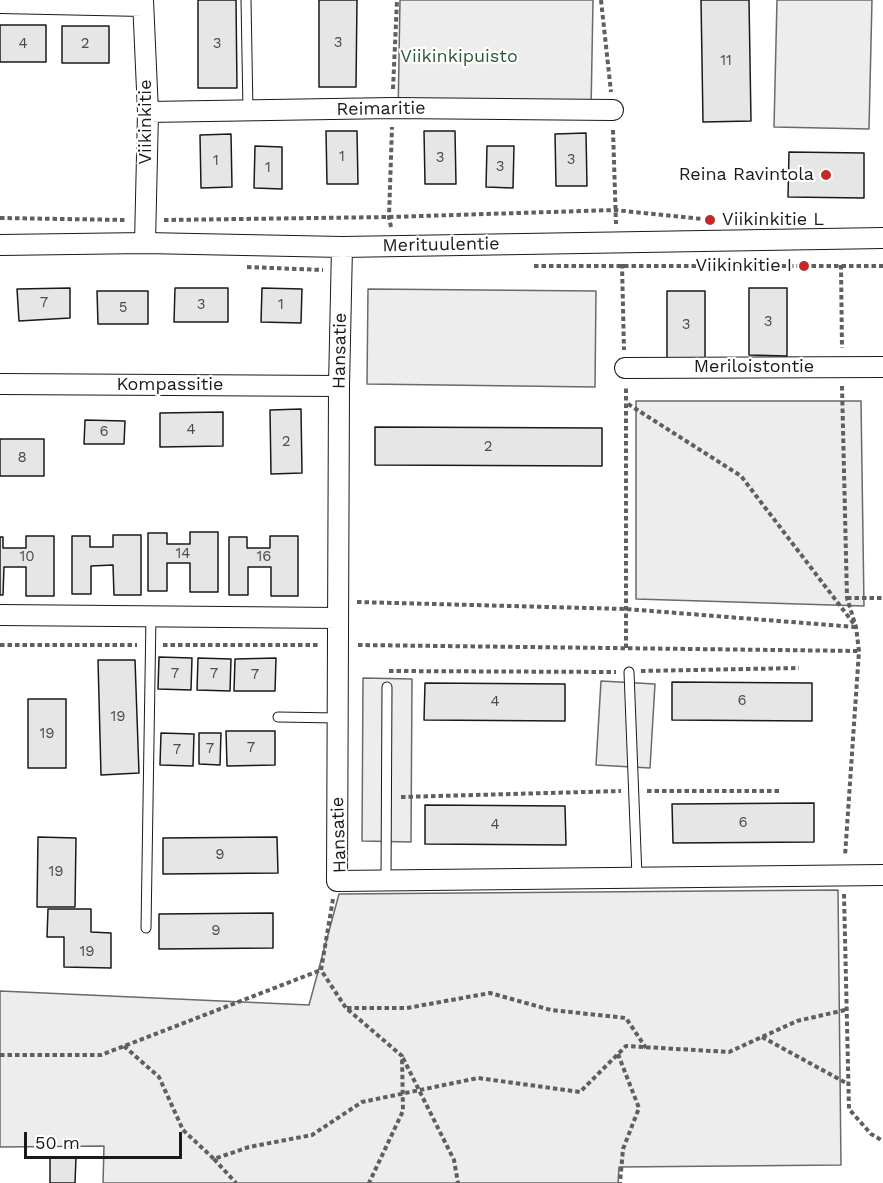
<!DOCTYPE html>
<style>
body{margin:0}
#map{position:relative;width:883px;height:1183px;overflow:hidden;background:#fff;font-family:"Work Sans",sans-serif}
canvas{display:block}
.scale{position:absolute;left:24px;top:1132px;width:158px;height:27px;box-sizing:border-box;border:3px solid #1a1a1a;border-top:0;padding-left:8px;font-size:18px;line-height:21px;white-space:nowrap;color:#1a1a1a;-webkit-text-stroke:4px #fff;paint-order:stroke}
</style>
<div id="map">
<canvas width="883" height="1183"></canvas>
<div class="scale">50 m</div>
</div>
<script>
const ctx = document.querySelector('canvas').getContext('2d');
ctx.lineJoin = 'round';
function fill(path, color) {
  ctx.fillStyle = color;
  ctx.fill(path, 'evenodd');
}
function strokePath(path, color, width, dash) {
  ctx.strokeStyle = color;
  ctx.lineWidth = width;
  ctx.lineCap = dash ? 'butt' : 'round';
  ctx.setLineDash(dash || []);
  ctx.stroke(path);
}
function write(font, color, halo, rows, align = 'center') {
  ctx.font = font + ' "Work Sans",sans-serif';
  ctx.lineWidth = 4.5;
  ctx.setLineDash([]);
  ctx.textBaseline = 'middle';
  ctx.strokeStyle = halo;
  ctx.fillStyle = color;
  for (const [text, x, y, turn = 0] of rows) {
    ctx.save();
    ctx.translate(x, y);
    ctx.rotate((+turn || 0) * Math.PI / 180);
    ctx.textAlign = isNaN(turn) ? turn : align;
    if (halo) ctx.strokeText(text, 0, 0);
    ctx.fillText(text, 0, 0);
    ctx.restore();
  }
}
const built = new Path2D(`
 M400 0H593L591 111 398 116Z
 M777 0H872L869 129 774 127Z
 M368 289 596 291 595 387 367 384Z
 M636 401H861L864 606 636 599Z
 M363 678 412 679 411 842 362 841Z
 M601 681 655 684 650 768 596 765Z
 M838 890 841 1165 619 1167 618 1183H103L104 1146 0 1147V991L309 1005 339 894Z`);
fill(built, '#ededed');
strokePath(built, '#6a6a6a', 1.5);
const building = new Path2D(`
 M198 0H236L237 88H198Z
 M319 0H357L356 87H319Z
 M701 0H749L751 121 703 122Z
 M0 25H46V62H0Z
 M62 26H109V63H62Z
 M326 131H357L358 184H327Z
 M424 131H455L456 184H425Z
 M586 133 587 186H556L555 134Z
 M231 134 232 187 201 188 200 135Z
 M255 146 282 147V189L254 188Z
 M487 146H514L513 188 486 187Z
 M789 152 864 153V198L788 197Z
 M70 288V318L19 321 17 289Z
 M175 288H228V322H174Z
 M262 288 302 289 301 323 261 322Z
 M749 288H787V356L749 355Z
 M97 291H148V324H98Z
 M667 291H705V358H667Z
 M301 409 302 473 271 474 270 410Z
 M223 412V446L160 447V413Z
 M85 420 125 421 124 444H84Z
 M375 427 602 428V466L375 465Z
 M0 439H44V476H0Z
 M190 532H218V592H190V563H167V591H148V533H167V544H190Z
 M113 535H141V595H114L113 565 91 566V594H72V536H90V547H113Z
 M26 536H54V596H26V567H4L3 595H0V537H3V548H26Z
 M270 536H298V596H271V567H248V595H229V537H247V548H270Z
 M159 657 192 658 191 690 158 689Z
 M198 658 231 659 230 691 197 690Z
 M276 658 275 691H234L235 659Z
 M98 660H135L139 773 101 775Z
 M672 682 812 683V721L672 720Z
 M425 683 565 684V721L424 720Z
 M28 699H66V768H28Z
 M226 731H275V765L227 766Z
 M161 733 194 734 193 766 160 765Z
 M199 733H221L220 765 199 764Z
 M814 803V842L673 843 672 804Z
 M425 805 565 806 566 845 425 844Z
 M38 837 76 838 75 907H37Z
 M277 837 278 873 163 874V838Z
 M48 909H91V932L111 933V968L64 967V937H47Z
 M273 913V948L159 949V914Z
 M50 1157H76L75 1183H50Z`);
fill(building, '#e6e6e6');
strokePath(building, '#1a1a1a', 1.5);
const lane = new Path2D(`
 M246 0 248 111
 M629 672 637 877
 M278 717 337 718
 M386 880 387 687
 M146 928 151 616`);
const street = new Path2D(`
 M143 0 148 112 145 243
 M0 3 143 6
 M148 112 393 108 613 110
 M0 245 145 243 342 247 883 238
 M342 247 339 386 337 881 883 875
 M625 368 883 367
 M0 384 339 386
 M0 615 338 618`);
strokePath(lane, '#1a1a1a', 11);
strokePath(street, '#1a1a1a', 22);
strokePath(new Path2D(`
 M601 0 611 92
 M393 89 397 0
 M613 130 616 224
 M0 218 127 220
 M164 220 389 217 615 210 702 219
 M391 227 389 217 392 127
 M622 264 624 350
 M841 265 842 348
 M534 266H883
 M247 267 323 270
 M842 386 847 598 856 627 859 651 845 856
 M628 404 741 476 854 624
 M847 598H883
 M357 602 626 609 855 627
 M0 645H137
 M163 645H320
 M358 645 859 651
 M626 648V387
 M389 671 616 672
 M641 671 799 668
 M647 791H781
 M401 797 621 791
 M844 894 849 1109 871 1134 883 1141
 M333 899 321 970 346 1008 402 1056 403 1111 369 1183
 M347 1008H407L490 993 551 1010 626 1018 646 1048
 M762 1037 848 1084
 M124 1046 159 1077 183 1130 214 1159 249 1147 312 1135 362 1102 478 1078 580 1092 626 1046 729 1052 797 1021 845 1010
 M618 1054 639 1108 623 1149 620 1183
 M0 1055H101L321 970
 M403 1058 454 1160 458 1183
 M214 1159 236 1183`), '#5f5f5f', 4, [4.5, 3]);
strokePath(lane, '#fff', 9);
strokePath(street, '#fff', 20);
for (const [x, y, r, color] of [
 [826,175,6,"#c62828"],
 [710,220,6,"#c62828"],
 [804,266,6,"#c62828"]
]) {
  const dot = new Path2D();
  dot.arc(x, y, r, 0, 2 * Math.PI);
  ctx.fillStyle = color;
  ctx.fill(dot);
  strokePath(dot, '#fff', 2);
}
write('15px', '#4d4d4d', null, [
 ["3",338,43],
 ["4",23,44],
 ["2",85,44],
 ["3",217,44],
 ["11",726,61],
 ["1",342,157],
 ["3",440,158],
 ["3",571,160],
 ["1",216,161],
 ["3",500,167],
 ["1",268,168],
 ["7",44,303],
 ["3",201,305],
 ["1",281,305],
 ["5",123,308],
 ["3",768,322],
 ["3",686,325],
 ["4",191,430],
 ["6",104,432],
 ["2",286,442],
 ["2",488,447],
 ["8",22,458],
 ["14",183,554],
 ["10",27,557],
 ["16",264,557],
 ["7",175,674],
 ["7",214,674],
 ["7",255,675],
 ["6",742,701],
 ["4",495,702],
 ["19",118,717],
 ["19",47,734],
 ["7",251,748],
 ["7",210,749],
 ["7",177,750],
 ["6",743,823],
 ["4",495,825],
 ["9",220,855],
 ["19",56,872],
 ["9",216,931],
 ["19",87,952]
]);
write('18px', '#2b5a34', '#fff', [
 ["Viikinkipuisto",459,57]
]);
write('18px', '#1a1a1a', '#fff', [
 ["Reimaritie",381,109,-1],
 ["Viikinkitie",146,122,-90],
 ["Merituulentie",441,245,-1],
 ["Hansatie",340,351,-89],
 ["Meriloistontie",754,367],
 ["Kompassitie",170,385],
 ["Hansatie",339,835,-92]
]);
write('18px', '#1a1a1a', '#fff', [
 ["Reina Ravintola",814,175],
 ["Viikinkitie L",722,220,"left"],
 ["Viikinkitie I",792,266]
], 'right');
</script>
